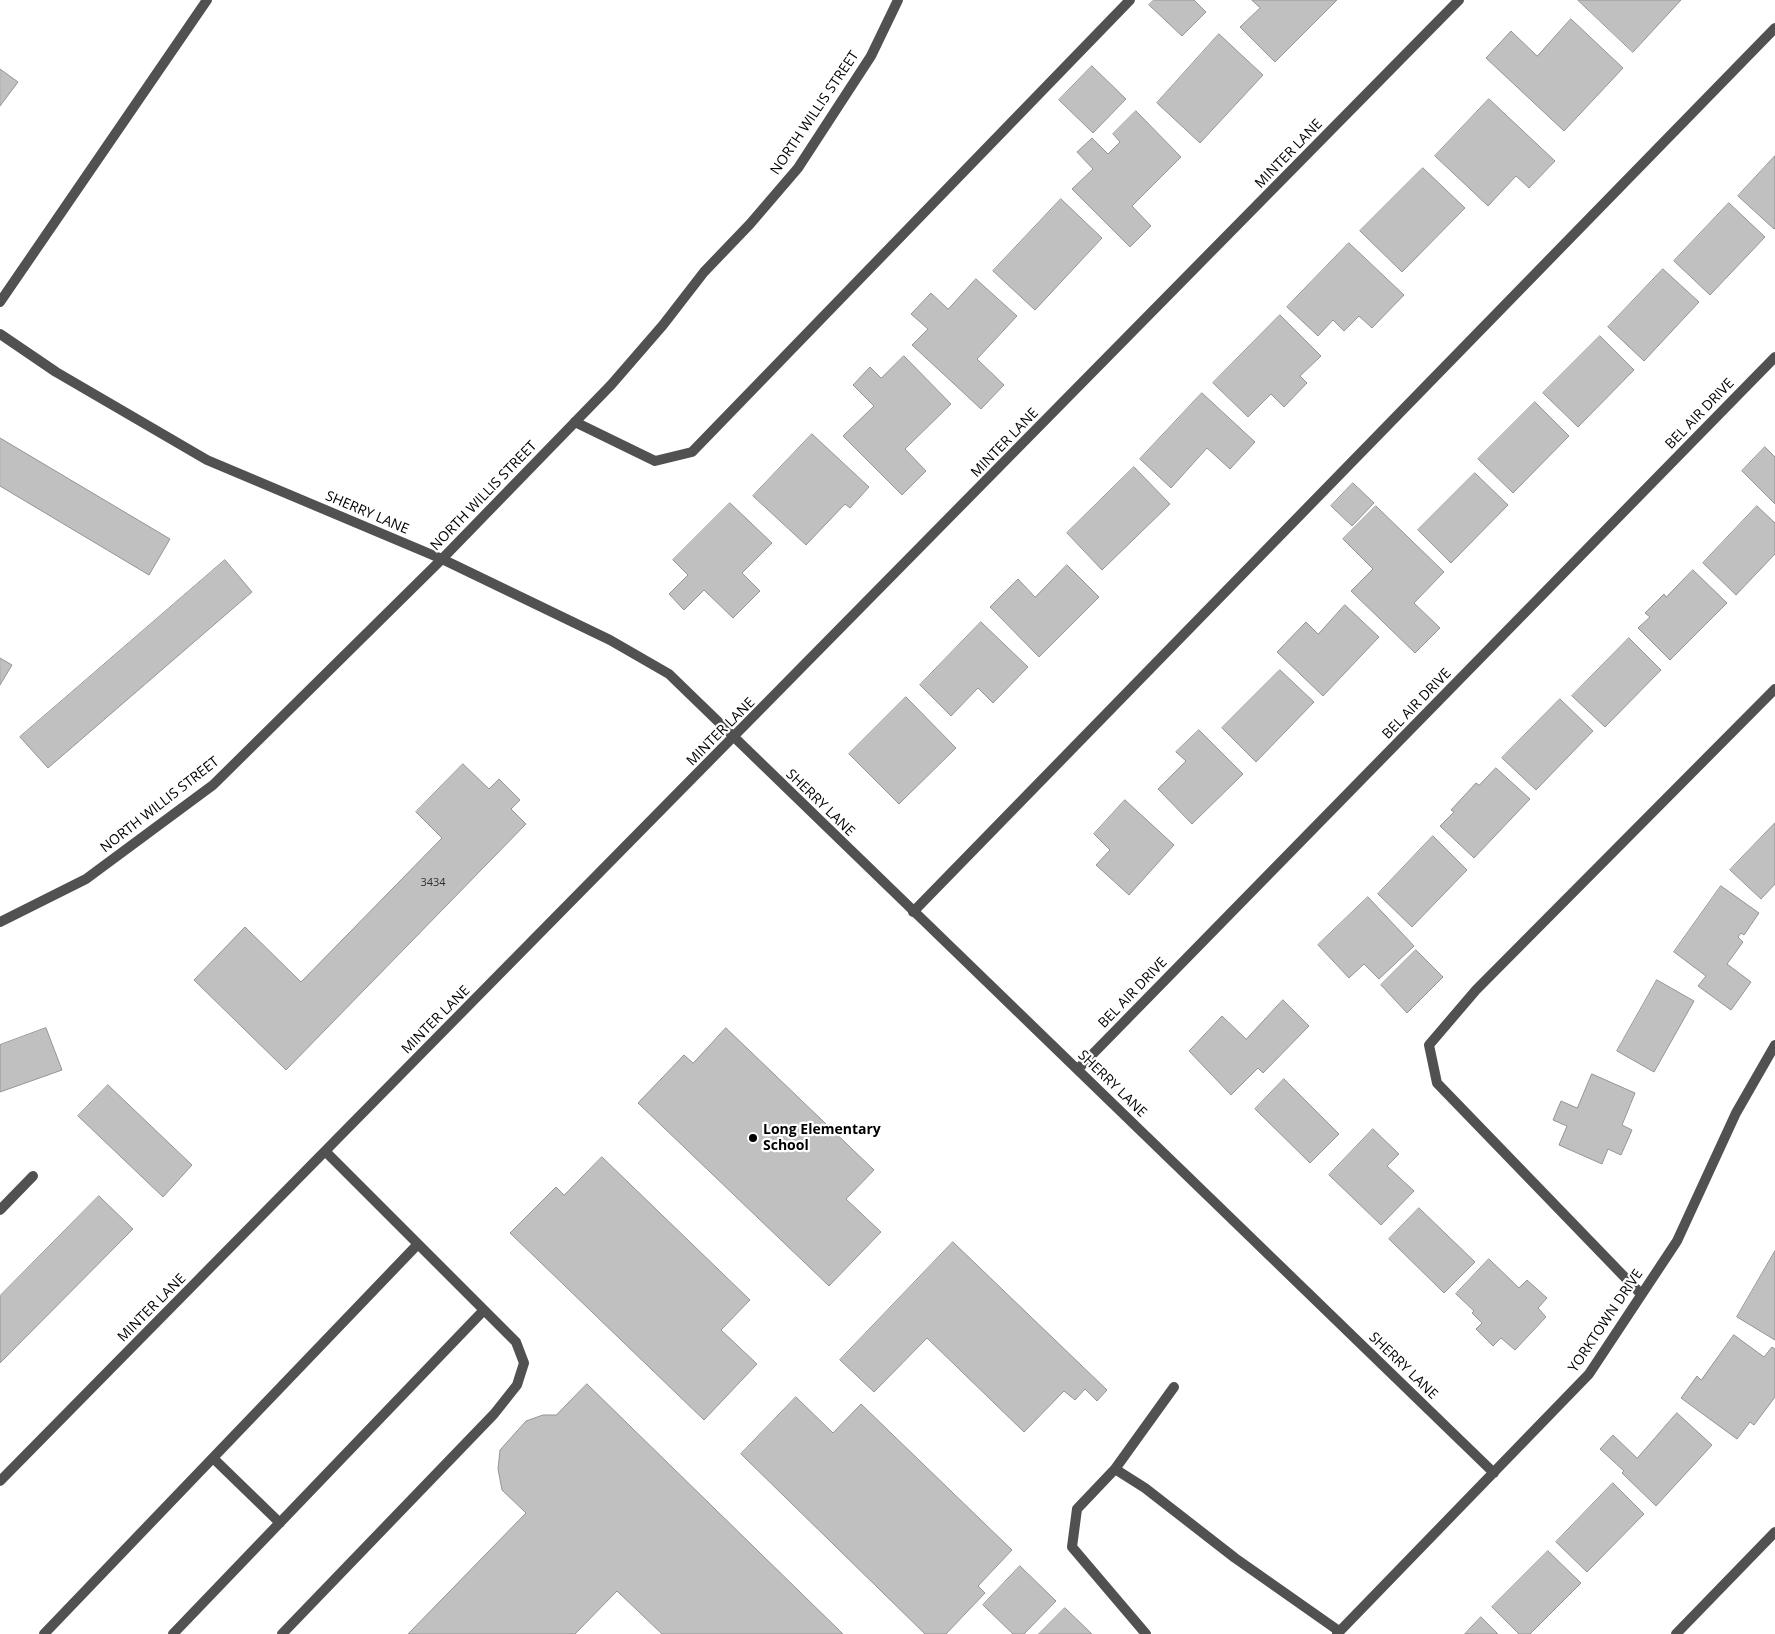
<!DOCTYPE html>
<style>
body{margin:0}
canvas{display:block;background:#fff}
</style>
<canvas width="1775" height="1634"></canvas>
<script>
const ctx = document.querySelector('canvas').getContext('2d');
ctx.lineJoin = 'round';
function fill(path, color) {
  ctx.fillStyle = color;
  ctx.fill(path, 'evenodd');
}
function strokePath(path, color, width, dash) {
  ctx.strokeStyle = color;
  ctx.lineWidth = width;
  ctx.lineCap = dash ? 'butt' : 'round';
  ctx.setLineDash(dash || []);
  ctx.stroke(path);
}
function write(font, color, halo, rows, align = 'center') {
  ctx.font = font + ' "Open Sans",sans-serif';
  ctx.lineWidth = 4.5;
  ctx.setLineDash([]);
  ctx.textBaseline = 'middle';
  ctx.strokeStyle = halo;
  ctx.fillStyle = color;
  for (const [text, x, y, turn = 0] of rows) {
    ctx.save();
    ctx.translate(x, y);
    ctx.rotate((+turn || 0) * Math.PI / 180);
    ctx.textAlign = isNaN(turn) ? turn : align;
    if (halo) ctx.strokeText(text, 0, 0);
    ctx.fillText(text, 0, 0);
    ctx.restore();
  }
}
const building = new Path2D(`
 M1154 0H1194L1206 12 1182 36 1149 5Z
 M1252 0H1337L1275 62 1240 27 1260 8Z
 M1578 0H1681L1633 52Z
 M1571 19 1623 68 1564 131 1486 58 1511 31 1537 56Z
 M1219 34 1263 75 1200 143 1157 103Z
 M1092 66 1126 99 1093 133 1059 100Z
 M0 69 18 82 0 106Z
 M1489 99 1555 161 1529 188 1516 176 1488 206 1435 156Z
 M1136 111 1181 157 1132 206 1151 226 1130 247 1072 189 1093 169 1077 152 1092 138 1108 154 1120 142 1113 134Z
 M1775 156V228L1774 229 1738 196Z
 M1423 168 1465 208 1402 272 1360 231Z
 M1061 199 1102 238 1035 310 993 271Z
 M1729 203 1765 237 1710 295 1674 261Z
 M1349 243 1404 295 1372 328 1359 316 1344 331 1333 320 1318 336 1287 307Z
 M1663 269 1699 302 1644 361 1608 327Z
 M976 279 1017 316 977 359 1004 385 981 409 912 345 928 329 911 314 931 293 948 309Z
 M1280 315 1321 356 1300 376 1307 383 1284 407 1271 394 1248 417 1213 383Z
 M1600 336 1634 370 1578 427 1543 393Z
 M904 356 951 404 905 449 926 471 902 495 843 436 874 406 853 385 870 367 881 378Z
 M1202 393 1255 442 1230 469 1207 448 1171 488 1140 459Z
 M1535 402 1569 436 1513 493 1478 459Z
 M812 434 869 487 850 508 845 504 806 545 753 496Z
 M0 438 170 539 149 575 0 486Z
 M1765 447 1775 457V504L1742 471Z
 M1134 467 1170 504 1102 570 1067 533Z
 M1475 473 1508 505 1451 563 1418 530Z
 M1353 483 1374 503 1352 526 1331 506Z
 M730 503 772 543 742 573 760 591 733 618 704 590 684 610 669 594 688 575 673 560Z
 M1376 506 1444 572 1414 603 1440 628 1415 653 1351 591 1373 569 1343 539Z
 M1757 506 1775 523V554L1736 595 1703 563Z
 M225 560 252 592 48 768 20 737Z
 M1067 565 1099 597 1039 657 990 607 1018 579 1035 597Z
 M1693 570 1727 603 1670 660 1638 628 1650 617 1645 613 1664 594 1666 597Z
 M1345 605 1379 637 1323 696 1277 652 1306 622 1318 634Z
 M981 622 1028 667 993 703 978 688 951 716 920 685Z
 M1629 638 1661 670 1605 727 1572 696Z
 M0 658 12 665 0 685Z
 M1280 670 1314 702 1256 762 1222 728Z
 M906 697 956 748 899 804 849 754Z
 M1560 699 1593 731 1536 790 1502 758Z
 M1199 730 1243 774 1192 824 1158 789 1186 761 1176 752Z
 M463 764 489 789 499 779 520 800 511 809 526 824 286 1070 194 980 245 927 301 982 442 838 416 812Z
 M1496 768 1530 799 1474 858 1440 826 1454 812 1451 810 1476 783 1479 785Z
 M1125 800 1174 845 1129 895 1096 865 1110 850 1094 834Z
 M1775 823V884L1761 899 1730 870Z
 M1433 836 1467 870 1412 927 1378 894Z
 M1721 886 1759 913 1744 935 1741 933 1738 937 1743 942 1727 964 1751 982 1731 1010 1698 986 1706 976 1674 952Z
 M1368 897 1414 946 1379 979 1364 964 1349 978 1318 945Z
 M1416 950 1443 977 1407 1013 1381 985Z
 M1657 980 1694 1001 1654 1072 1617 1051Z
 M1283 1000 1309 1026 1263 1073 1258 1068 1231 1095 1189 1051 1222 1016 1246 1039Z
 M46 1028 62 1070 0 1092V1045Z
 M726 1028 874 1170 846 1199 881 1232 829 1286 638 1103 684 1055 693 1063Z
 M1592 1074 1635 1093 1622 1125 1632 1130 1621 1155 1608 1149 1602 1164 1559 1145 1567 1126 1553 1120 1561 1101 1577 1108Z
 M1284 1079 1339 1134 1310 1163 1255 1109Z
 M108 1085 192 1165 163 1197 78 1116Z
 M1373 1129 1399 1154 1387 1166 1414 1191 1381 1225 1329 1175Z
 M602 1157 750 1300 721 1330 757 1364 704 1420 510 1233 556 1187 564 1195Z
 M99 1196 133 1229 0 1363V1296Z
 M1419 1208 1475 1262 1444 1293 1389 1239Z
 M953 1242 1107 1390 1097 1401 1085 1389 1075 1400 1064 1391 1024 1432 927 1338 874 1392 840 1360Z
 M1775 1251V1340L1737 1317Z
 M1489 1259 1519 1288 1527 1280 1547 1298 1538 1308 1546 1317 1515 1350 1501 1338 1493 1346 1476 1329 1482 1323 1472 1313 1474 1311 1456 1294Z
 M1734 1335 1764 1357 1772 1347 1775 1349V1397L1754 1425 1750 1422 1737 1439 1681 1398 1697 1376 1701 1380Z
 M587 1384 843 1634H662L617 1591 575 1634H408L526 1513 502 1490 498 1469 500 1450 526 1421 543 1415H556Z
 M796 1397 833 1433 861 1404 1012 1550 978 1586 985 1593 946 1634H925L741 1454Z
 M1677 1413 1712 1445 1656 1506 1622 1473 1624 1471 1600 1449 1613 1435 1637 1458Z
 M1613 1483 1644 1514 1587 1572 1556 1542Z
 M1548 1551 1581 1583 1530 1634H1519L1492 1607Z
 M1020 1566 1056 1601 1024 1634H1013L983 1605Z
 M1065 1608 1092 1634H1039Z
 M1481 1617 1498 1634H1465Z`);
fill(building, '#c0c0c0');
strokePath(building, '#959595', 1);
strokePath(new Path2D(`
 M0 302 207 0
 M575 422 655 461 692 452 1130 0
 M913 912 1775 28
 M0 1210 33 1176
 M1641 1294 1437 1083 1429 1045 1476 990 1775 689
 M213 1458 280 1523
 M1115 1469 1174 1387
 M44 1634 418 1244
 M173 1634 484 1310
 M282 1634 494 1414 517 1385 524 1363 516 1342 326 1152
 M1146 1634 1072 1547 1077 1509 1115 1469 1145 1488 1235 1558 1339 1631
 M1676 1634 1775 1532`), '#515151', 10);
strokePath(new Path2D(`
 M0 334 56 372 207 460 442 559 610 640 669 674 1494 1473
 M1078 1069 1775 357
 M0 1481 1459 0
 M1337 1634 1589 1374 1677 1241 1736 1113 1775 1045`), '#515151', 10);
strokePath(new Path2D(`
 M0 922 86 879 213 785 442 559 611 385 663 325 704 272 750 224 798 168 871 56 898 0`), '#515151', 10);
for (const [x, y, r, color] of [
 [753,1138,5,"#000"]
]) {
  const dot = new Path2D();
  dot.arc(x, y, r, 0, 2 * Math.PI);
  ctx.fillStyle = color;
  ctx.fill(dot);
  strokePath(dot, '#fff', 2);
}
write('11px', '#303030', null, [
 ["3434",433,883]
]);
write('14px', '#000', '#fff', [
 ["NORTH WILLIS STREET",815,113,-56],
 ["MINTER LANE",1289,154,-46],
 ["BEL AIR DRIVE",1700,414,-46],
 ["MINTER LANE",1005,443,-46],
 ["NORTH WILLIS STREET",484,496,-46],
 ["SHERRY LANE",367,513,23],
 ["BEL AIR DRIVE",1417,704,-46],
 ["MINTER LANE",721,732,-45],
 ["SHERRY LANE",820,803,44],
 ["NORTH WILLIS STREET",160,805,-38],
 ["BEL AIR DRIVE",1133,993,-46],
 ["MINTER LANE",436,1020,-45],
 ["SHERRY LANE",1112,1084,44],
 ["MINTER LANE",152,1308,-45],
 ["YORKTOWN DRIVE",1606,1321,-56],
 ["SHERRY LANE",1403,1366,44]
]);
write('bold 14px', '#000', '#fff', [
 ["Long Elementary",763,1130],
 ["School",763,1146]
], 'left');
</script>
